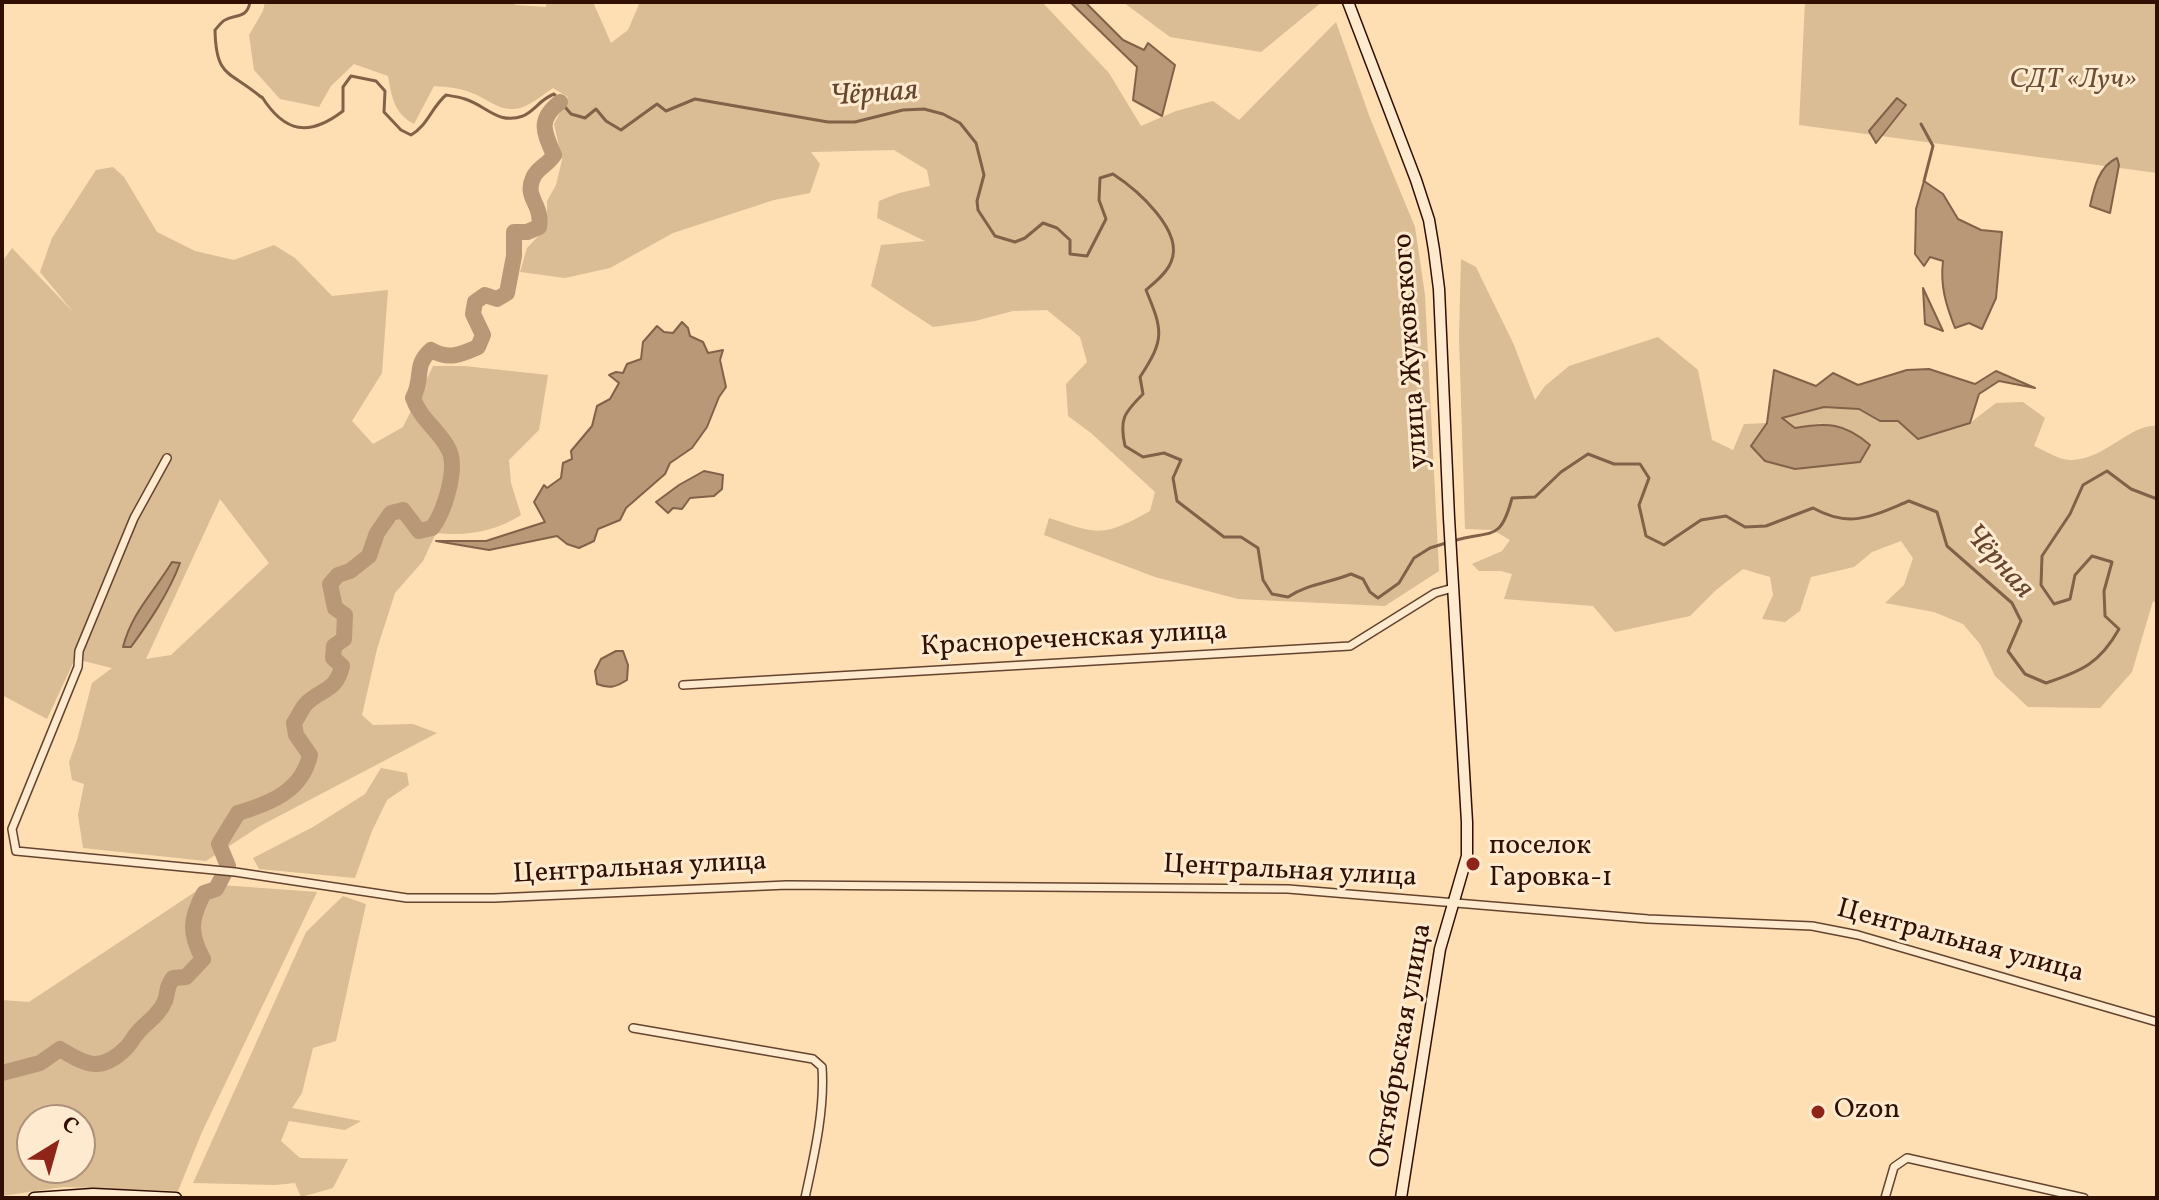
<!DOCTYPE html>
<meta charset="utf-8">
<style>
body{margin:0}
#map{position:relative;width:2159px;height:1200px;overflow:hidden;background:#fddfb3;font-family:Vollkorn,serif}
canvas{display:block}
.frame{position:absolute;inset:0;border:4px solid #310f03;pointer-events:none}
.north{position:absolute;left:16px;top:1104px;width:80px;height:80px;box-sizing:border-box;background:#feeace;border:2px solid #ac927d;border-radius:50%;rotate:37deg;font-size:22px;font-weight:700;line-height:32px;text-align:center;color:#310f03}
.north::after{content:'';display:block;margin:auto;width:28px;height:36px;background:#8f2418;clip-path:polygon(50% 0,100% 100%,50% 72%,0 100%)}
</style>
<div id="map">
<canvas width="2159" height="1200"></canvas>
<div class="frame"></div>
<div class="north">С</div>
</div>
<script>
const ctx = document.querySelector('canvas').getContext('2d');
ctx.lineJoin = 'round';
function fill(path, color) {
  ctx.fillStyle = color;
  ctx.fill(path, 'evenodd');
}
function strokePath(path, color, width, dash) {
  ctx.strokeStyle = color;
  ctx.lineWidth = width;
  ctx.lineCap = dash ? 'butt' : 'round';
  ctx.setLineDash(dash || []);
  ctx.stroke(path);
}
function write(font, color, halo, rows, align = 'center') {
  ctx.font = font + ' Vollkorn,serif';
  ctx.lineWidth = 6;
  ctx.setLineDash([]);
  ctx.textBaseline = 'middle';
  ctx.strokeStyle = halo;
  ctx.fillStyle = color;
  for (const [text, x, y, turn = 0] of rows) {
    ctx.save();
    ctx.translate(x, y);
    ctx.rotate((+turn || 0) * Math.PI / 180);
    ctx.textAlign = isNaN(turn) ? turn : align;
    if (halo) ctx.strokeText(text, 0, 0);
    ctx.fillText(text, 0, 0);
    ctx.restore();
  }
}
fill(new Path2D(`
 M265 2H512L516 5 546 7V2H593L611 43 628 30 640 2H1042L1109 73 1141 126 1176 111 1213 101 1239 120 1336 22 1370 118 1415 227 1425 295 1439 571 1385 606 1238 599 1155 577 1044 535 1049 518C1099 535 1103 537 1150 511L1155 492 1091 433 1068 416 1066 384 1087 362 1080 337 1047 310 1013 311 975 321 933 327 871 286 881 245 925 241 877 218 879 201 899 193 930 186 927 170 894 150 811 152 820 164 810 193 774 200 673 233 610 268 565 278 520 272 527 248 547 227V201L556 185 562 160 554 124 568 97 553 88C542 95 527 109 513 109 498 110 486 98 472 93 460 88 448 87 434 86L414 124C394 113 392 98 388 76L354 64 331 86 319 107 280 99 254 70 249 35 263 11Z
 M1123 2H1322L1261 52 1170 37Z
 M1805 2H2157V173L1799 125Z
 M113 167 124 177 157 232 195 251 234 260 274 245 295 258 332 296 388 290 382 373 352 421 373 444 403 427 433 366H464L548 375 539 430 509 460 511 483 521 515C494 532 468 536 436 533L423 561 395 593 377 649 362 715 373 725 413 724 437 733 260 826 206 861 83 848 78 815 84 784 72 780 69 762 77 740 92 683 112 668 75 659 47 719 2 695V262L12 248 74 313 40 272 52 238 96 170ZM220 499 269 563 171 655 146 659Z
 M1461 259 1476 267 1514 345 1535 400 1545 386 1569 366 1658 337 1698 370 1712 440 1733 450 1744 424 1767 423 1751 446 1822 423 1795 428 1781 418 1824 407 1859 409 1880 421 1970 423 1996 403 2023 402 2045 418 2034 446C2044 450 2059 460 2070 460 2104 461 2131 423 2157 426V603L2153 601 2132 672 2100 708 2028 707 1995 676 1980 644 1963 624 1934 612 1885 603 1904 585 1913 558 1901 541 1872 552 1854 567 1811 577 1800 611 1785 622 1762 619 1773 595 1770 577 1743 569 1716 590 1690 616 1615 632 1593 606 1504 599 1512 574 1501 571H1479L1472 564 1502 551 1510 540 1493 530 1465 529 1459 336Z
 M381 768 407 773 409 785 387 800 372 831 355 878 259 869 253 858 313 827 365 794Z
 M207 884 317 892 202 1132 178 1191 63 1187 2 1196V1000L29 1002ZM32 1120H80V1168H32Z
 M343 896 366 904 336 1041 313 1048 302 1093 292 1108 361 1121 345 1130 289 1121 281 1141 300 1158 348 1159 333 1188 301 1197 295 1183 275 1185 193 1183 306 932Z`), '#dabc95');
const water = new Path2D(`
 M1070 2H1085L1123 40 1144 50 1148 43 1175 65 1162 116 1133 100 1137 67Z
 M1897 98 1906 105 1876 143 1869 131Z
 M2117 158 2119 165 2110 213 2090 206C2094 188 2099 166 2117 158Z
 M1924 181 1943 194 1958 219 1981 230 2002 232 1996 298 1982 329 1969 323 1955 328C1946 305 1940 286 1943 261L1930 257 1924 266 1915 254 1916 209Z
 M1923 288 1943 331 1925 324Z
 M682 322 688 328 690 336 703 342 708 353 723 350 720 360 726 387 719 397 707 427 692 448 670 463 665 474 626 508 620 520 598 529 594 541 579 548 567 544 557 536 489 550 436 541H486L545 522 534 502 544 485 547 488 561 478 563 463 572 459 571 451 592 426 597 406 610 399 619 383 609 375 616 372 623 373 627 364 641 359 643 342 657 326 664 332 673 333Z
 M1929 369 1975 384 1996 371 2035 388 1999 381 1979 394 1970 423 1918 439 1898 421H1880L1859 409 1824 407 1782 418 1795 428C1827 422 1845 423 1870 445L1860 462 1795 469 1765 461 1751 446 1767 423 1774 370 1816 386 1833 373 1858 385 1907 370Z
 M704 471 723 475 722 489 714 496 690 498 682 509 673 508 668 513 656 502 679 485Z
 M172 562 180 563C169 593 149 622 131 647H123C132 612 154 592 172 562Z
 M616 651H623L628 665 627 680C616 687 610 689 597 684L595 671 601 659Z`);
fill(water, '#b89877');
strokePath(water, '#826149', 2);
strokePath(new Path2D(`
 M250 2C247 19 236 14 225 20 221 22 218 27 215 30 216 78 229 70 261 97
 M262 97C285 133 309 137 343 111V87L351 76 376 81 385 91 384 112 401 130 411 135C428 125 431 108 446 95 452 96 459 97 465 99 487 106 498 125 523 116 536 110 539 100 554 94L571 114 585 118 596 109 606 121 621 130 657 104 666 111 695 99 828 122H855L903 110 924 109 943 114 960 123 976 143 984 175 977 201 978 210 995 236 1015 242 1025 238 1043 223 1057 228 1070 240V254L1087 256 1106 219 1099 200 1100 178 1113 174C1136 189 1185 231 1171 262 1167 273 1154 283 1146 290 1163 331 1165 339 1140 377L1143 394C1124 413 1119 419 1125 446L1143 457 1164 453 1181 460 1173 478 1177 501 1224 537H1241L1258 548 1263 580 1272 594 1288 597C1307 584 1329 583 1351 574L1363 579 1370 592 1378 598 1399 583 1414 558 1430 548 1446 543
 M1921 124 1933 146 1924 181
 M1453 541C1491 529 1500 544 1512 498L1535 497 1561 472 1588 454 1614 464H1640L1649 478 1639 505 1646 536 1664 545 1701 520 1726 516 1745 527 1766 526 1813 508C1851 529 1872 516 1909 501L1937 512 1947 546 2012 603 2021 621 2008 651 2025 674 2046 683C2082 671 2100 663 2119 629L2105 616 2104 591 2112 562 2092 556 2075 575 2070 599 2054 604 2041 585 2042 556 2070 514 2083 485 2107 471 2131 489 2157 499`), '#826149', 3);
strokePath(new Path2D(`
 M2 1073 40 1063 60 1049C86 1065 101 1073 126 1048 132 1042 135 1034 141 1029 150 1020 160 1013 165 1001 169 990 165 989 173 978L186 977 203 959C189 933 190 919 204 893L216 889 228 866 219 844 238 813C271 803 302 791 310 755L296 735 294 723C298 717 301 710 305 705 319 689 336 693 342 666L333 658 334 646 344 639 345 615 335 608 330 584 338 575 350 571 369 556 377 533 391 513 403 510 419 531 432 528C444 513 458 469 449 450 440 431 420 419 413 398 424 377 413 366 431 350 449 360 460 355 478 347L483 335 473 314 475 302 485 295 497 299 507 293 514 256V232H527L539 227C543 204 524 198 533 178 537 168 548 165 554 155 544 132 537 120 560 102`), '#b89877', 16);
const minor = new Path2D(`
 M167 458 134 518 79 651 78 667 12 829 16 851 235 872 407 898H494L787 885 1288 889 1648 919 1812 926 1858 935 2157 1022
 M683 685 1350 646 1435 593 1453 588
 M633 1028 813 1059 822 1067C825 1110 814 1156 805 1198
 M1885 1198 1894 1167 1907 1158 2084 1198`);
const secondary = new Path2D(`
 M1348 2 1416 180 1429 220 1434 250 1439 289 1449 518 1467 822V856L1440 949 1401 1198
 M34 1198 93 1194 176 1198`);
strokePath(minor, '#64432f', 10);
strokePath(secondary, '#310f03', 13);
strokePath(minor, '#feeace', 7);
strokePath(secondary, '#feeace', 10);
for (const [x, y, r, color] of [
 [1473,864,8,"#8f2418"],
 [1818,1112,8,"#8f2418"]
]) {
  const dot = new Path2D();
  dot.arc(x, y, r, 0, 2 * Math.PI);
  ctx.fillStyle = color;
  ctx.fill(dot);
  strokePath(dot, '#feeace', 3);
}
write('italic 28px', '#6c4c36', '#feeace', [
 ["СДТ «Луч»",2073,82]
]);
write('28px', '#310f03', '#feeace', [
 ["улица Жуковского",1413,351,-94],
 ["Краснореченская улица",1074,641,-3],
 ["Центральная улица",640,870,-3],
 ["Центральная улица",1290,873,3],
 ["Центральная улица",1960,943,15],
 ["Октябрьская улица",1403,1046,-80]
]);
write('28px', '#310f03', '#feeace', [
 ["поселок",1489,848],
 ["Гаровка-1",1489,880],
 ["Ozon",1834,1112]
], 'left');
write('italic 30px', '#674631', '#feeace', [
 ["Чёрная",874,96,-4],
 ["Чёрная",1997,563,48]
]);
</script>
